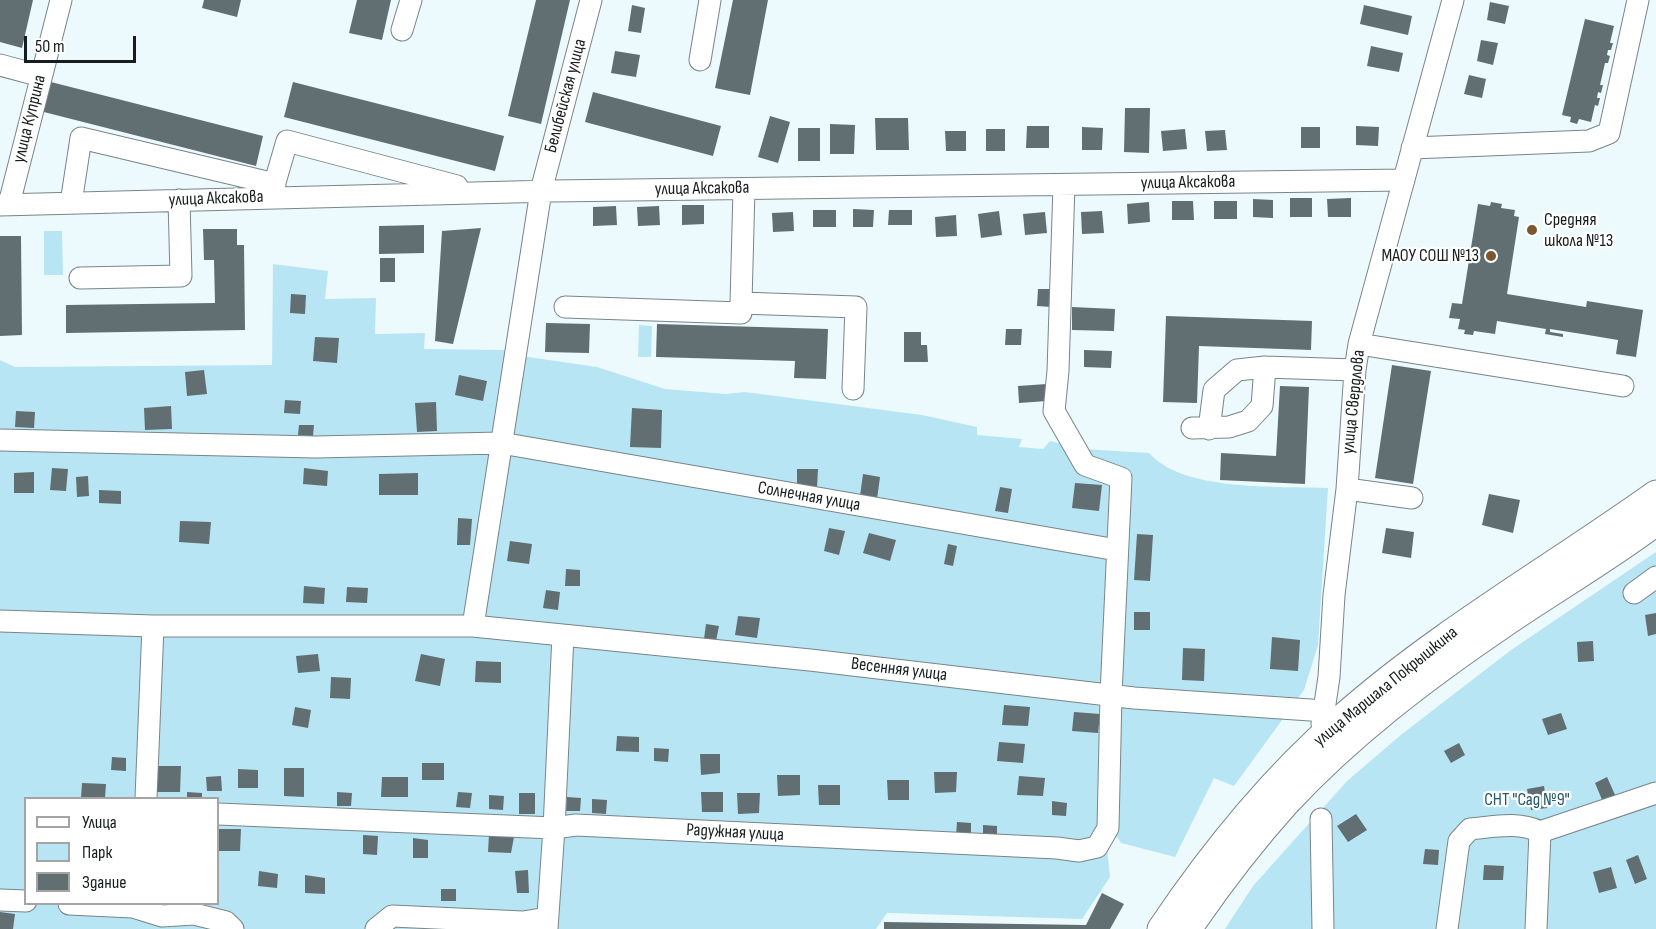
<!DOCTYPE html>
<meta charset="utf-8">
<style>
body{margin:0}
#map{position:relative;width:1656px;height:929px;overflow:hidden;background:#ecfafe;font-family:"Sofia Sans Condensed",sans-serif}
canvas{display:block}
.legend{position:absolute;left:24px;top:797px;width:195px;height:108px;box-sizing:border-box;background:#fff;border:2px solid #a3a5a5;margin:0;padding:8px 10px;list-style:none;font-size:18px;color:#181d1e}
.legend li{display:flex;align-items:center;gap:12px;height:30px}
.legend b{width:30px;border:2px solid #a3a5a5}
.scale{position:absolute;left:24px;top:36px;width:112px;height:27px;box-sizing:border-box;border:3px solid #181d1e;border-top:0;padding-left:8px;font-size:18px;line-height:21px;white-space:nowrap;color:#181d1e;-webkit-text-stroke:4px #fff;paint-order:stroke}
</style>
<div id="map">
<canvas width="1656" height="929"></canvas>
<ul class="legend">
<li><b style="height:8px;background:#fff"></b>Улица</li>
<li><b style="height:16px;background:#b8e5f3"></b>Парк</li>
<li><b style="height:16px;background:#616e72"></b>Здание</li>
</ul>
<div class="scale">50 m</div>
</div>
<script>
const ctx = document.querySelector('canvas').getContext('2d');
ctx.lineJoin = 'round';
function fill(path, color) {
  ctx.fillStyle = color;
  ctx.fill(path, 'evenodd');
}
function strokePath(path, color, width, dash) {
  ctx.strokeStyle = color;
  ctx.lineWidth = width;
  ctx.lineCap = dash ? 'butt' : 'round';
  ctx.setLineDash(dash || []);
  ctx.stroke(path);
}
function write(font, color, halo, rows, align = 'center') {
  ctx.font = font + ' "Sofia Sans Condensed",sans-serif';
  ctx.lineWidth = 4.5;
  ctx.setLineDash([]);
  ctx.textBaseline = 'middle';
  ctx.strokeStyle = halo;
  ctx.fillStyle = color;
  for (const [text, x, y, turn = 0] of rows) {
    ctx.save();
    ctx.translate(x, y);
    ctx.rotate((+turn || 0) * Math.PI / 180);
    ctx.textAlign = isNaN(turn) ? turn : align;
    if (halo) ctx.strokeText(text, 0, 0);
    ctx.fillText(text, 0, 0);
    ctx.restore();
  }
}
fill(new Path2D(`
 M44 231H62L63 275H44Z
 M273 264 328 271 325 299 376 298 375 334 425 333 424 349 506 350 528 357 597 367 665 389 726 394 745 392 922 415 977 427V435L1022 439 1019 447 1043 449 1050 441 1083 449 1149 453C1183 492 1279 486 1328 488L1318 645 1304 690 1234 786 1214 778 1175 857 1121 843 1117 837 1106 839 1110 877 1082 919 887 913 876 929H0V360L15 367 272 365ZM26 798H218V904H26Z
 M639 325 652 326 651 357H638Z
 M1656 552V929H1225L1253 886 1347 781 1402 734 1511 650Z`), '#b8e5f3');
fill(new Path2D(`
 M0 0H33L22 48 0 42Z
 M204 0H241L237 17 202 8Z
 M357 0H391L382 40 349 33Z
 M536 0H570L541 124 508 116Z
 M733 0H768L750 95 715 88Z
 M1490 2 1509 6 1505 24 1487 20Z
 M632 5 645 8 641 33 628 31Z
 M1364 5 1412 16 1408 35 1360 24Z
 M1585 19 1614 26 1610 43H1613L1611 50H1608L1607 55 1610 56 1608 63H1605L1600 85H1603L1601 93 1598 92 1597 98H1600L1598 106 1595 105 1591 122 1579 119 1577 124 1570 122 1571 117 1562 115Z
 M1481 40 1498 43 1493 65 1477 61Z
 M1371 46 1403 53 1399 72 1367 66Z
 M615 51 640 55 636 77 611 73Z
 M1469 75 1486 79 1482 98 1464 94Z
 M47 81 263 136 256 166 40 111Z
 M293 82 504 136 495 171 284 117Z
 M593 92 721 126 713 156 585 122Z
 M1125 108H1150L1149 153 1124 152Z
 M770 116 790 122 778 163 758 157Z
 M875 118H908L909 150H876Z
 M830 124 855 125 854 154H830Z
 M1027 126H1049V148H1026Z
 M1356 126 1379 127 1378 146 1356 145Z
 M1082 127 1103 128 1102 150H1082Z
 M1301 127H1320V148H1301Z
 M798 128H820V161H798Z
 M986 129H1005V151H986Z
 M1185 129 1187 149 1163 151 1161 131Z
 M1225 130 1227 150 1207 151 1205 131Z
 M945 131H966V151H946Z
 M1290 198H1312V217H1290Z
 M1351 198V217H1328L1327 199Z
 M1253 199 1273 200V218L1253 217Z
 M1172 201H1193L1194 220H1172Z
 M1214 201H1237V219H1214Z
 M1149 202 1150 222 1128 224 1127 204Z
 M1491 202 1502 204 1501 208 1515 210 1514 216 1519 217 1507 294 1586 307 1587 301 1643 310 1636 357 1616 354 1618 340 1582 334 1550 329V332L1563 334V337L1545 334 1546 329 1497 321 1495 334 1474 331 1473 335 1464 334 1465 330 1458 329 1460 319 1449 318 1452 303 1462 304 1478 204 1490 206Z
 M682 205H704V224L682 225Z
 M616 206 617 225 593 226V207Z
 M659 206 660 225 638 226 637 207Z
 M853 209 874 210 873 227H853Z
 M813 210H836V227H813Z
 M889 210H912V225H888Z
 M999 211 1002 235 981 238 978 214Z
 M1102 211 1104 233 1082 234 1081 212Z
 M793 212 794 231 773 232 772 213Z
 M1045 212 1047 233 1025 235 1023 214Z
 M956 215 957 236 936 237 935 217Z
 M424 225V253L379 254V226Z
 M481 228 453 344 435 341 442 231Z
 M203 229H237V245H244L245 330 66 333V305L215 303 214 260H204Z
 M0 236H21L22 335 0 336Z
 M380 258H395V282H380Z
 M1038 289H1052L1051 307 1037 306Z
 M291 294 306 295 305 314 290 313Z
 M1072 307 1115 309 1114 331 1072 330Z
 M1166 316 1312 321 1311 350 1199 346 1197 403 1163 402Z
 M546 323 590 324 589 353 545 352Z
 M657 324 828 329 826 379 794 378 795 361 656 357Z
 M1006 329H1022L1021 345H1005Z
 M904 332H921V345H927L928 362H904Z
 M315 337 339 338 337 363 313 361Z
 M1084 350 1112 351 1111 368 1084 367Z
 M1392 365 1431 371 1413 484 1375 478Z
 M204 370 207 394 187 396 185 372Z
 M459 375 487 381 483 401 455 395Z
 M1047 384V401L1019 403 1018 386Z
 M1280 386 1309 387 1305 484 1220 480 1221 453 1276 456Z
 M285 400 301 401 300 414 284 413Z
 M436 402 437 431 417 432 415 403Z
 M171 406 172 429 145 430 144 408Z
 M632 408 662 410 661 448 630 447Z
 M16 411 35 412 34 428 15 427Z
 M299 425H314L313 436 298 435Z
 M52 468 68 469 66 491 50 490Z
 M304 468 328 471 327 486 303 484Z
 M797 469H818L817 487 797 486Z
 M34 472V493H14V473Z
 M418 473V495H379V474Z
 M863 474 880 477 877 499 860 496Z
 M88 476 89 496 77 497 76 477Z
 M1075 483 1102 485 1099 511 1072 508Z
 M1000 487 1012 489 1008 513 995 511Z
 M99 490 121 491V504L99 503Z
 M1489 494 1520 500 1513 533 1482 525Z
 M458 518 472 519 470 545H457Z
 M180 521 211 522 209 544 179 542Z
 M829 528 845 531 839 555 824 551Z
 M1386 528 1414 532 1411 558 1382 553Z
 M869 533 896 540 890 561 863 553Z
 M1137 534 1153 535 1150 581 1134 580Z
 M510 541 532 544 529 564 507 561Z
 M948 544 957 546 953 566 944 564Z
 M566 569 580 570V586H565Z
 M304 586 325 588 324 604 303 603Z
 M347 587 368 588 367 603 346 602Z
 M546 590 560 592 558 610 543 608Z
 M1134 612H1150V630H1134Z
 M1656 613V634L1648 636 1645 615Z
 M738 616 760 618 757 638 735 635Z
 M706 624 719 626 716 641 704 639Z
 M1272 637 1300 640 1298 671 1270 669Z
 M1593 641 1594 661 1578 662 1577 642Z
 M1183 648 1205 649 1204 681 1182 680Z
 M318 654 320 671 298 673 296 656Z
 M421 654 445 659 440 686 415 681Z
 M476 661 501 662V683L475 682Z
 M331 677 351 678 350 699 330 698Z
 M1004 705 1030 707 1028 726 1002 725Z
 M295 707 311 710 308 728 292 725Z
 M1074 712 1100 714 1098 733 1072 731Z
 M1561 713 1567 729 1548 735 1542 719Z
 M617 736 639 737V752L616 751Z
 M999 742 1025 744 1023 763 997 761Z
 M1459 743 1465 755 1451 763 1444 751Z
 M654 748 669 749 668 762 654 761Z
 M700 754H720V773L701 775Z
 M112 757 126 758V771L111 770Z
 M422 763H444V780H422Z
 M153 766H181L180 792H153Z
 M284 768H304V797L284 796Z
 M238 769 258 770V788H238Z
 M934 772H957L956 792 935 793Z
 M777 775H800V795L778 796Z
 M221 776 222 791H207L206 777Z
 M1019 776 1045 778 1043 796 1017 795Z
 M382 777H408V797H381Z
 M1607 777 1616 797 1603 802 1595 783Z
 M887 780H909V800H888Z
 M82 783 106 784 105 798H81Z
 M818 785H840V805H819Z
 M1544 786 1547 808 1531 810 1527 789Z
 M187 792 202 793V798H187Z
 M337 792 352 793 351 806H337Z
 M458 792 472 793 470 808 456 807Z
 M701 792H723V812H702Z
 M519 793H535V814H519Z
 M737 793H760L759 813 738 814Z
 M489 795 504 796 503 810 489 809Z
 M567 797 581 798 580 811H566Z
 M592 799 607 800 606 814 592 813Z
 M1052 801 1067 803 1066 816 1052 815Z
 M1356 814 1367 830 1348 842 1337 826Z
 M957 822 971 823V836H956Z
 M983 825 997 826V840L983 839Z
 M219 829H241L240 851H219Z
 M489 834 514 837 511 853 488 852Z
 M363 835 378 836 377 855 363 854Z
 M413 838 428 840V858H413Z
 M1425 849 1439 850 1438 865 1423 864Z
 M1638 855 1647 879 1635 884 1626 860Z
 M1484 865 1504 866 1503 880H1483Z
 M1611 867 1617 888 1599 893 1593 872Z
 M528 870 529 893H517L515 871Z
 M259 871 278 874 277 888 258 886Z
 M305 875 325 878V894L305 893Z
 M441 889H456V901H441Z
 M1102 893 1124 904 1110 929H884V922L1086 925Z
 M0 912 15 914 13 929H0Z`), '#616e72');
const minor = new Path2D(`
 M402 30 411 0
 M700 60 710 0
 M0 65 41 76
 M1412 148 1589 141 1609 133 1638 0
 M744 189 741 303 856 307 853 389
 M271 196 287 141 457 186
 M71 203 81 138 275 184
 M9 204 61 0
 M0 205 552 191 1404 180
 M80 278 181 276 179 200
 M565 307 741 313V303
 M1359 344 1623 386
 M1192 428 1229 427 1248 421 1262 406 1265 367
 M1209 429 1214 390 1237 370 1265 367 1355 370
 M0 440 316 447 501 443 1117 550
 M1347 489 1412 498
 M1634 593 1656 577
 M0 621 153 626H473L810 660 1134 698 1325 711
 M473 626 541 191 591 0
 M1322 724 1329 677 1334 595 1347 489 1355 370 1359 344 1453 0
 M146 798 153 626
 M218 814 554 828 576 825 1057 848 1079 851 1097 847 1108 828 1111 695 1121 478 1085 465 1054 411 1058 371 1064 185
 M1321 819 1323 929
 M1540 832 1656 793
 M0 900 26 901
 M69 904 133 907 162 916 194 914 226 922 233 929
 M376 929 392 916 523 922 547 918
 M547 929 554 828 563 635
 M1447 929 1459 841 1470 829C1493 827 1519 821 1540 832L1536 929`);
const major = new Path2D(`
 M1161 929C1213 852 1271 780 1341 719 1438 633 1551 569 1656 494
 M1188 929C1218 885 1250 843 1285 804 1349 735 1424 678 1502 625 1553 590 1607 559 1656 522`);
strokePath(minor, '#788589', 23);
strokePath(major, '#788589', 29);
strokePath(minor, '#fff', 21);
strokePath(major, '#fff', 27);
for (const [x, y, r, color] of [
 [1532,230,6,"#7a5730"],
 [1491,256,6,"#7a5730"]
]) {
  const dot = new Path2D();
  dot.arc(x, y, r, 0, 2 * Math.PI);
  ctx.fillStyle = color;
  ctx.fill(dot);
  strokePath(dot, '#fff', 2);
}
write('18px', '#181d1e', '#fff', [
 ["Белибейская улица",566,96,-75],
 ["улица Куприна",30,119,-76],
 ["улица Аксакова",1188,183,-1],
 ["улица Аксакова",702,189,-1],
 ["улица Аксакова",216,199,-2],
 ["улица Свердлова",1354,402,-84],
 ["Солнечная улица",809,497,10],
 ["Весенняя улица",899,670,7],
 ["улица Маршала Покрышкина",1386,687,-39],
 ["Радужная улица",735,833,3]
]);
write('18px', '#181d1e', '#fff', [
 ["Средняя",1544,220],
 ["школа №13",1544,241],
 ["МАОУ СОШ №13",1479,256,"right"]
], 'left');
write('18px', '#235968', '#fff', [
 ["СНТ \"Сад №9\"",1527,800]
]);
</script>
